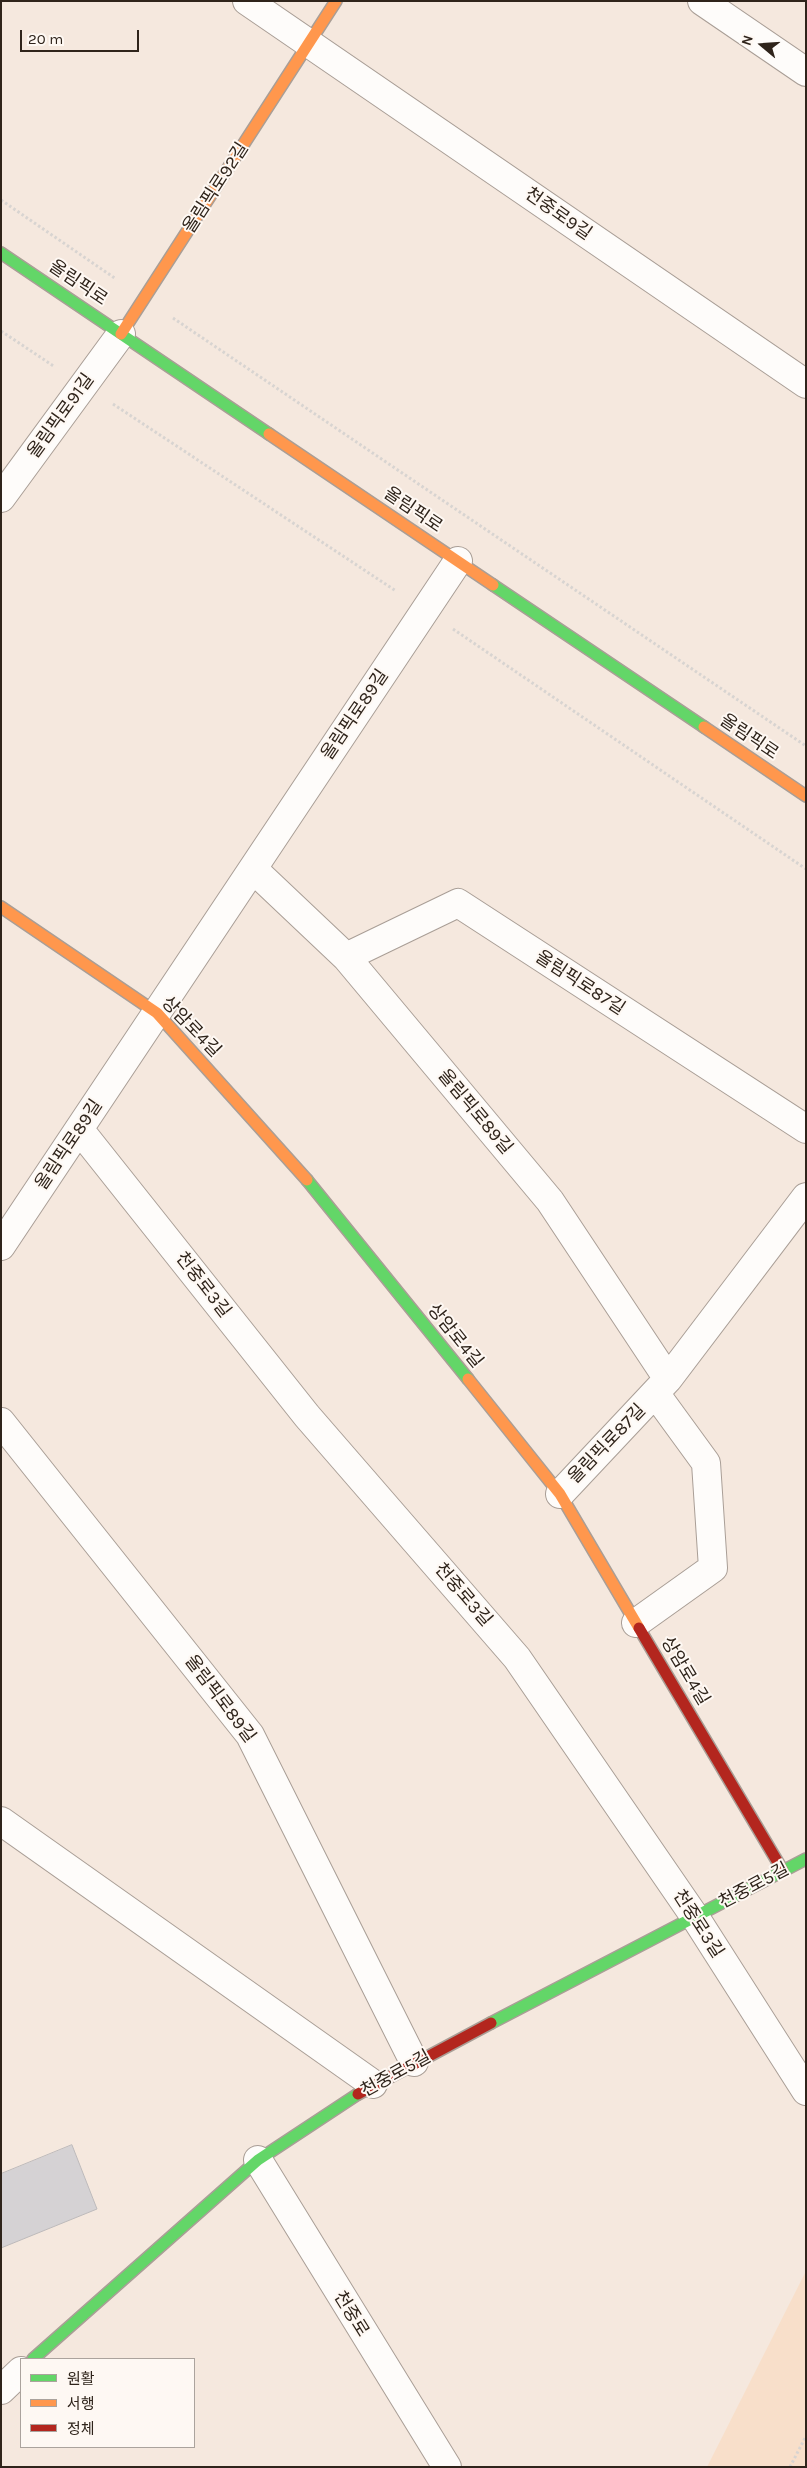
<!DOCTYPE html>
<meta charset="utf-8">
<style>
body{margin:0}
#map{position:relative;width:807px;height:2468px;overflow:hidden;background:#f5e8de;font-family:Karla,"Noto Sans KR",sans-serif}
canvas{display:block}
.frame{position:absolute;inset:0;border:2px solid #2f241b;pointer-events:none}
.legend{position:absolute;left:20px;top:2358px;width:175px;height:90px;box-sizing:border-box;background:#fef8f3;border:1px solid #aba39d;margin:0;padding:6px 9px;list-style:none;font-size:15px;color:#2f241b}
.legend li{display:flex;align-items:center;gap:10px;height:25px}
.legend b{width:25px;border:1px solid #aba39d}
.north{position:absolute;left:737px;top:20px;width:50px;height:50px;-webkit-text-stroke:4px #fef8f3;paint-order:stroke;rotate:288deg;font-size:14px;font-weight:700;line-height:20px;text-align:center;color:#2f241b}
.north::after{content:'';display:block;margin:auto;width:18px;height:22px;background:#2f241b;clip-path:polygon(50% 0,100% 100%,50% 72%,0 100%)}
.scale{position:absolute;left:20px;top:30px;width:119px;height:22px;box-sizing:border-box;border:2px solid #2f241b;border-top:0;padding-left:6px;font-size:15px;line-height:18px;white-space:nowrap;color:#2f241b;-webkit-text-stroke:4px #fef8f3;paint-order:stroke}
</style>
<div id="map">
<canvas width="807" height="2468"></canvas>
<div class="frame"></div>
<ul class="legend">
<li><b style="height:6px;background:#63d668"></b>원활</li>
<li><b style="height:6px;background:#ff974d"></b>서행</li>
<li><b style="height:6px;background:#b3261e"></b>정체</li>
</ul>
<div class="north">N</div>
<div class="scale">20 m</div>
</div>
<script>
const ctx = document.querySelector('canvas').getContext('2d');
ctx.lineJoin = 'round';
function fill(path, color) {
  ctx.fillStyle = color;
  ctx.fill(path, 'evenodd');
}
function strokePath(path, color, width, dash) {
  ctx.strokeStyle = color;
  ctx.lineWidth = width;
  ctx.lineCap = dash ? 'butt' : 'round';
  ctx.setLineDash(dash || []);
  ctx.stroke(path);
}
function write(font, color, halo, rows, align = 'center') {
  ctx.font = font + ' Karla,"Noto Sans KR",sans-serif';
  ctx.lineWidth = 4;
  ctx.setLineDash([]);
  ctx.textBaseline = 'middle';
  ctx.strokeStyle = halo;
  ctx.fillStyle = color;
  for (const [text, x, y, turn = 0] of rows) {
    ctx.save();
    ctx.translate(x, y);
    ctx.rotate((+turn || 0) * Math.PI / 180);
    ctx.textAlign = isNaN(turn) ? turn : align;
    if (halo) ctx.strokeText(text, 0, 0);
    ctx.fillText(text, 0, 0);
    ctx.restore();
  }
}
fill(new Path2D(`
 M806 2271V2467H707Z`), '#f8dfca');
const building = new Path2D(`
 M72 2145 97 2209 1 2248V2174Z`);
fill(building, '#d5d2d4');
strokePath(building, '#bdbabb', 1);
const street = new Path2D(`
 M247 1 806 384
 M702 1 806 72
 M1 498 121 334
 M253 869 346 957 550 1201 668 1379
 M346 957 458 903 806 1129
 M79 1129 307 1416 517 1658 695 1917 806 2091
 M1 1246 458 561
 M1 1422 250 1735 414 2062
 M560 1494 668 1379 806 1197
 M636 1623 713 1568 706 1463 655 1393
 M1 1821 373 2084
 M258 2160 447 2467
 M1 2390 21 2371`);
const fast = new Path2D(`
 M1 253 269 434
 M493 585 704 727
 M307 1180 468 1379
 M491 2023 806 1859
 M33 2359 258 2160 358 2094`);
const slow = new Path2D(`
 M121 334 336 1
 M269 434 493 585
 M704 727 806 796
 M1 907 157 1013 307 1180
 M468 1379 560 1494 639 1628`);
const jam = new Path2D(`
 M639 1628 783 1871
 M358 2094 491 2023`);
strokePath(street, '#a99e96', 30);
strokePath(fast, '#a99e96', 14);
strokePath(slow, '#a99e96', 14);
strokePath(jam, '#a99e96', 14);
strokePath(new Path2D(`
 M1 200 116 279
 M173 318 806 746
 M1 331 55 367
 M113 404 396 591
 M453 629 806 869
 M790 2467 806 2436`), '#d8d4d1', 3, [2.5, 2.5]);
strokePath(street, '#fefcfa', 28);
strokePath(fast, '#63d668', 11);
strokePath(slow, '#ff974d', 11);
strokePath(jam, '#b3261e', 11);
write('18px', '#2f241b', '#fef8f3', [
 ["올림픽로92길",216,188,-57],
 ["천중로9길",558,214,35],
 ["올림픽로",78,283,34],
 ["올림픽로91길",61,416,-54],
 ["올림픽로",413,510,34],
 ["올림픽로89길",355,715,-56],
 ["올림픽로",749,737,34],
 ["올림픽로87길",580,983,33],
 ["상암로4길",191,1027,46],
 ["올림픽로89길",475,1112,50],
 ["올림픽로89길",69,1145,-56],
 ["천중로3길",203,1285,52],
 ["상암로4길",455,1336,51],
 ["올림픽로87길",607,1444,-46],
 ["천중로3길",463,1595,49],
 ["상암로4길",685,1671,59],
 ["올림픽로89길",220,1699,53],
 ["천중로5길",754,1886,-28],
 ["천중로3길",698,1924,57],
 ["천중로5길",396,2074,-29],
 ["천중로",351,2314,58]
]);
</script>
